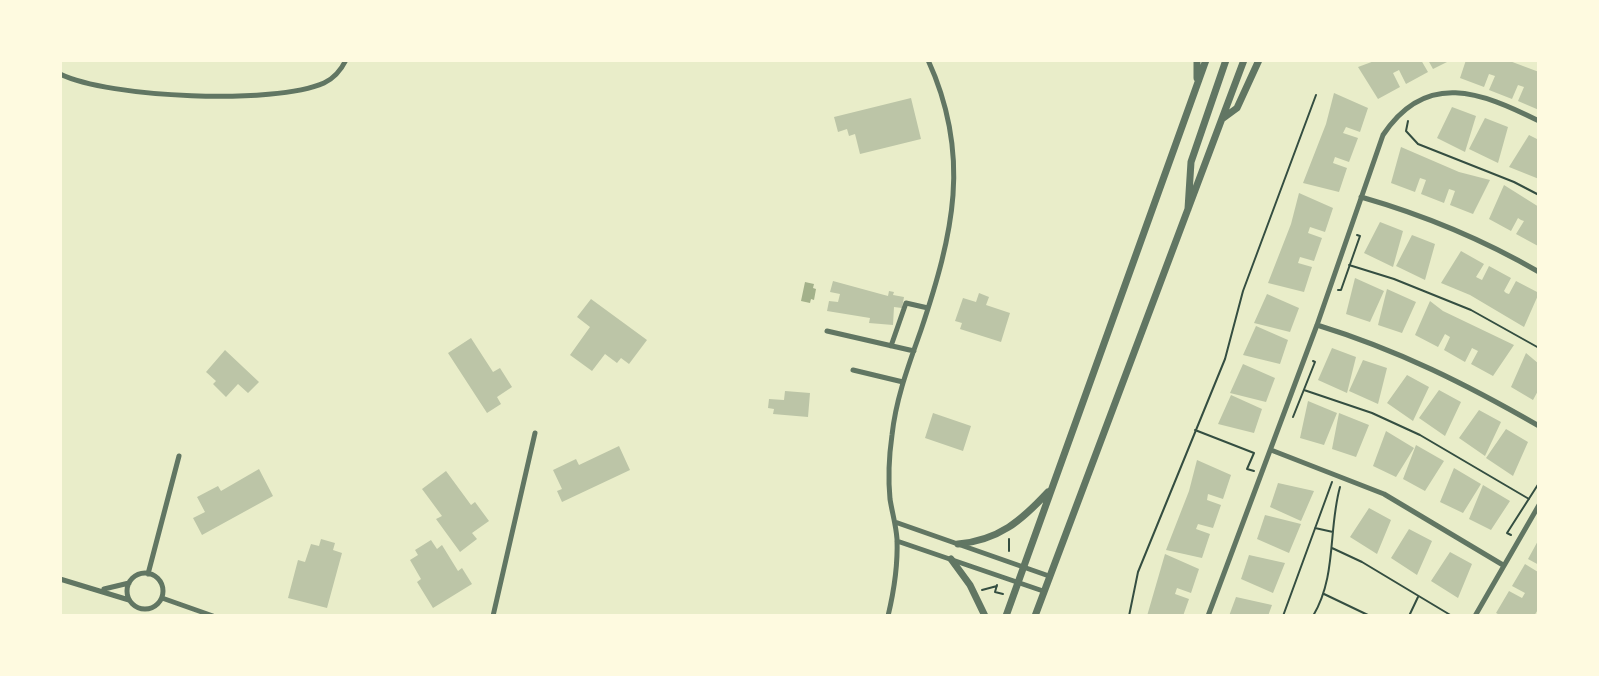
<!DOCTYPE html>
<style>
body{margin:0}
#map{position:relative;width:1599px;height:676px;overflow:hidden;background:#e9edc9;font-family:"IBM Plex Serif",serif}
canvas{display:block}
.frame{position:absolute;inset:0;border:62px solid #fefae0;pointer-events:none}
</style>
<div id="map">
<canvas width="1599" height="676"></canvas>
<div class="frame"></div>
</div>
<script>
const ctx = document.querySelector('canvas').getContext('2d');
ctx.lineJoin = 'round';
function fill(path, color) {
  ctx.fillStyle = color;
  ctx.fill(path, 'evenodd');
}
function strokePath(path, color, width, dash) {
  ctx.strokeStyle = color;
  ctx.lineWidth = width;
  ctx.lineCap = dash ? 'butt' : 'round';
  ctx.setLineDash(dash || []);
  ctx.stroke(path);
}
fill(new Path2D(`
 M805 282 814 284 813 288 816 289 814 300 811 299 810 303 801 301Z`), '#a3b18a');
fill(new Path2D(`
 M1377 60H1421L1428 72 1406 84 1399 70 1393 73 1400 87 1378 99 1358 67Z
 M1428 60H1451L1433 69Z
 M1466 60H1507L1539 72V110L1518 101 1524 87 1518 85 1512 99 1489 90 1495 76 1489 74 1484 87 1460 78Z
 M1334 93 1368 108 1360 132 1346 127 1343 133 1358 138 1349 162 1335 157 1333 163 1347 168 1339 192 1303 183 1326 124Z
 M911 98 921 139 860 154 855 134 849 136 847 129 838 132 834 117Z
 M1452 107 1476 116 1465 152 1437 138Z
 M1485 118 1508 127 1498 163 1469 149Z
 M1529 135 1539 140V179L1509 167Z
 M1401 147 1459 172 1490 180 1473 214 1450 205 1455 191 1449 189 1444 203 1421 194 1426 180 1420 178 1415 192 1391 183Z
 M1504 185 1539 207 1538 246 1516 234 1524 221 1521 220 1518 218 1511 231 1489 219Z
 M1299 193 1333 208 1325 232 1310 227 1308 233 1322 238 1314 261 1300 257 1298 263 1312 267 1304 292 1268 283 1291 224Z
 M1380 222 1403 231 1393 267 1364 253Z
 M1412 235 1435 244 1425 280 1396 266Z
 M1461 251 1484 264 1476 277 1482 280 1489 266 1511 278 1504 291 1506 293 1509 294 1516 281 1539 293 1524 327 1470 295 1441 283Z
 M1355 278 1384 291 1370 322 1346 314Z
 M833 281 888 296 889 291 894 292 893 295 904 297 902 308 894 307 893 325 869 323 870 318 827 311 829 301 838 302 840 294 830 292Z
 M1387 289 1416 302 1402 333 1378 325Z
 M979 293 989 297 986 305 1010 313 1001 342 960 329 962 323 955 321 963 298 976 302Z
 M1267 294 1299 308 1290 332 1254 323Z
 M591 299 647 340 629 364 621 358 617 363 605 354 592 371 570 355 590 327 577 317Z
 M1430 301 1443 311 1514 345 1493 376 1471 364 1478 351 1472 348 1465 362 1444 350 1450 337 1445 334 1438 347 1415 335Z
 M1256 326 1288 340 1280 364 1243 355Z
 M471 338 493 372 500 368 512 387 497 397 501 404 487 413 448 353Z
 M1332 348 1356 357 1347 393 1318 380Z
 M225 350 259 382 248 393 238 384 226 397 213 384 216 381 206 372Z
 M1526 353 1539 364V389L1533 400 1511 387Z
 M1363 360 1387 368 1378 404 1349 391Z
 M1243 364 1275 378 1266 402 1230 393Z
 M1407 375 1429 387 1413 421 1387 403Z
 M1439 390 1461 402 1445 436 1419 418Z
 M785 391 810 393 808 417 773 414 774 409 768 408 769 399 784 400Z
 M1231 395 1262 409 1254 433 1218 424Z
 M1308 401 1337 413 1324 445 1300 438Z
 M1479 410 1501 422 1485 456 1459 438Z
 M933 413 971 426 963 451 925 438Z
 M1339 413 1369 425 1356 457 1332 449Z
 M1506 429 1528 442 1513 476 1486 458Z
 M1386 431 1414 448 1396 477 1373 466Z
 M1416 445 1444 461 1425 491 1403 479Z
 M619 446 630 470 562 502 557 491 562 489 553 470 576 459 579 465Z
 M1197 460 1231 475 1223 499 1208 494 1207 500 1221 505 1213 528 1198 524 1196 529 1210 534 1202 558 1166 550 1189 491Z
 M1454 468 1481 484 1463 513 1440 502Z
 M259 469 273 496 202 535 193 518 205 512 197 497 218 486 221 491Z
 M446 471 471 505 475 502 489 521 472 533 477 539 460 552 436 519 442 516 422 489Z
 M1278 483 1314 491 1301 521 1270 507Z
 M1483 485 1510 501 1491 530 1469 519Z
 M1369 508 1391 520 1377 554 1350 537Z
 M1265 515 1301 524 1289 553 1257 539Z
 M1409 529 1432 541 1417 575 1391 558Z
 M321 539 335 543 333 550 342 553 327 608 288 598 298 560 305 562 311 544 319 546Z
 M1539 539V565L1528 559Z
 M431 540 437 549 442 545 458 571 462 568 472 584 433 608 417 582 421 579 410 560 418 555 415 550Z
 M1450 552 1472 564 1458 598 1431 581Z
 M1165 554 1199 569 1191 593 1177 588 1175 594 1189 599 1183 616H1147Z
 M1249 555 1285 563 1273 593 1241 579Z
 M1525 564 1538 572 1539 569V608L1534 616H1502L1496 613 1509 591 1522 598 1525 593 1512 586Z
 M1236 597 1272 605 1268 616H1229Z`), '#bcc5a7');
strokePath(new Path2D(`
 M1408 121 1406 131 1418 144 1514 182 1539 195
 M1349 265 1394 279 1471 310 1539 348
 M1338 290H1341L1360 236 1357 235
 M1304 390 1372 413 1420 435 1529 499
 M1293 417 1315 362 1313 361
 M1195 430 1254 453 1247 469 1254 471
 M1315 528 1333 532
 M1511 535 1507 533 1539 483
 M1009 539V551
 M1332 548 1362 562 1452 616
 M997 585 995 592 1003 594
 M982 590 997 586
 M1324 594 1370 616
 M1129 616 1138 572 1225 359 1243 291 1316 95
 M1283 616 1332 482
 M1313 616C1337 576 1328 530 1340 487
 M1409 616 1418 597`), '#344e41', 2);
strokePath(new Path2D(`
 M60 74C109 98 274 105 324 83 335 78 341 70 346 60
 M1361 197C1424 215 1482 239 1539 272
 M1317 325C1398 350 1466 384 1539 426
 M827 331 914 351
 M891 346 906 303 928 308
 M853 370 903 382
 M1271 450 1384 494 1503 565
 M895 522 1049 576
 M897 541 1043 591
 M127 591a18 18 0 1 1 36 0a18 18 0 1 1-36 0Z
 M148 574 179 456
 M60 579 129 600
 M104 589 129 583
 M162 598 213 616
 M493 616 535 433
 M888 616C894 591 898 565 897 539 896 525 892 512 890 499 888 478 889 456 892 435 896 398 909 364 921 330 953 234 972 156 928 60
 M1208 616 1317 325 1383 135C1426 70 1481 92 1539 121
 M1475 616 1539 505`), '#617663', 5);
strokePath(new Path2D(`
 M1197 78V60
 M1222 119 1237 108 1259 60
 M1188 209 1191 162 1226 60
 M958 544C999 540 1021 521 1048 492
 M951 559 970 585 985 616
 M1006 616 1206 60
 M1035 616 1244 60`), '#617663', 7);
</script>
